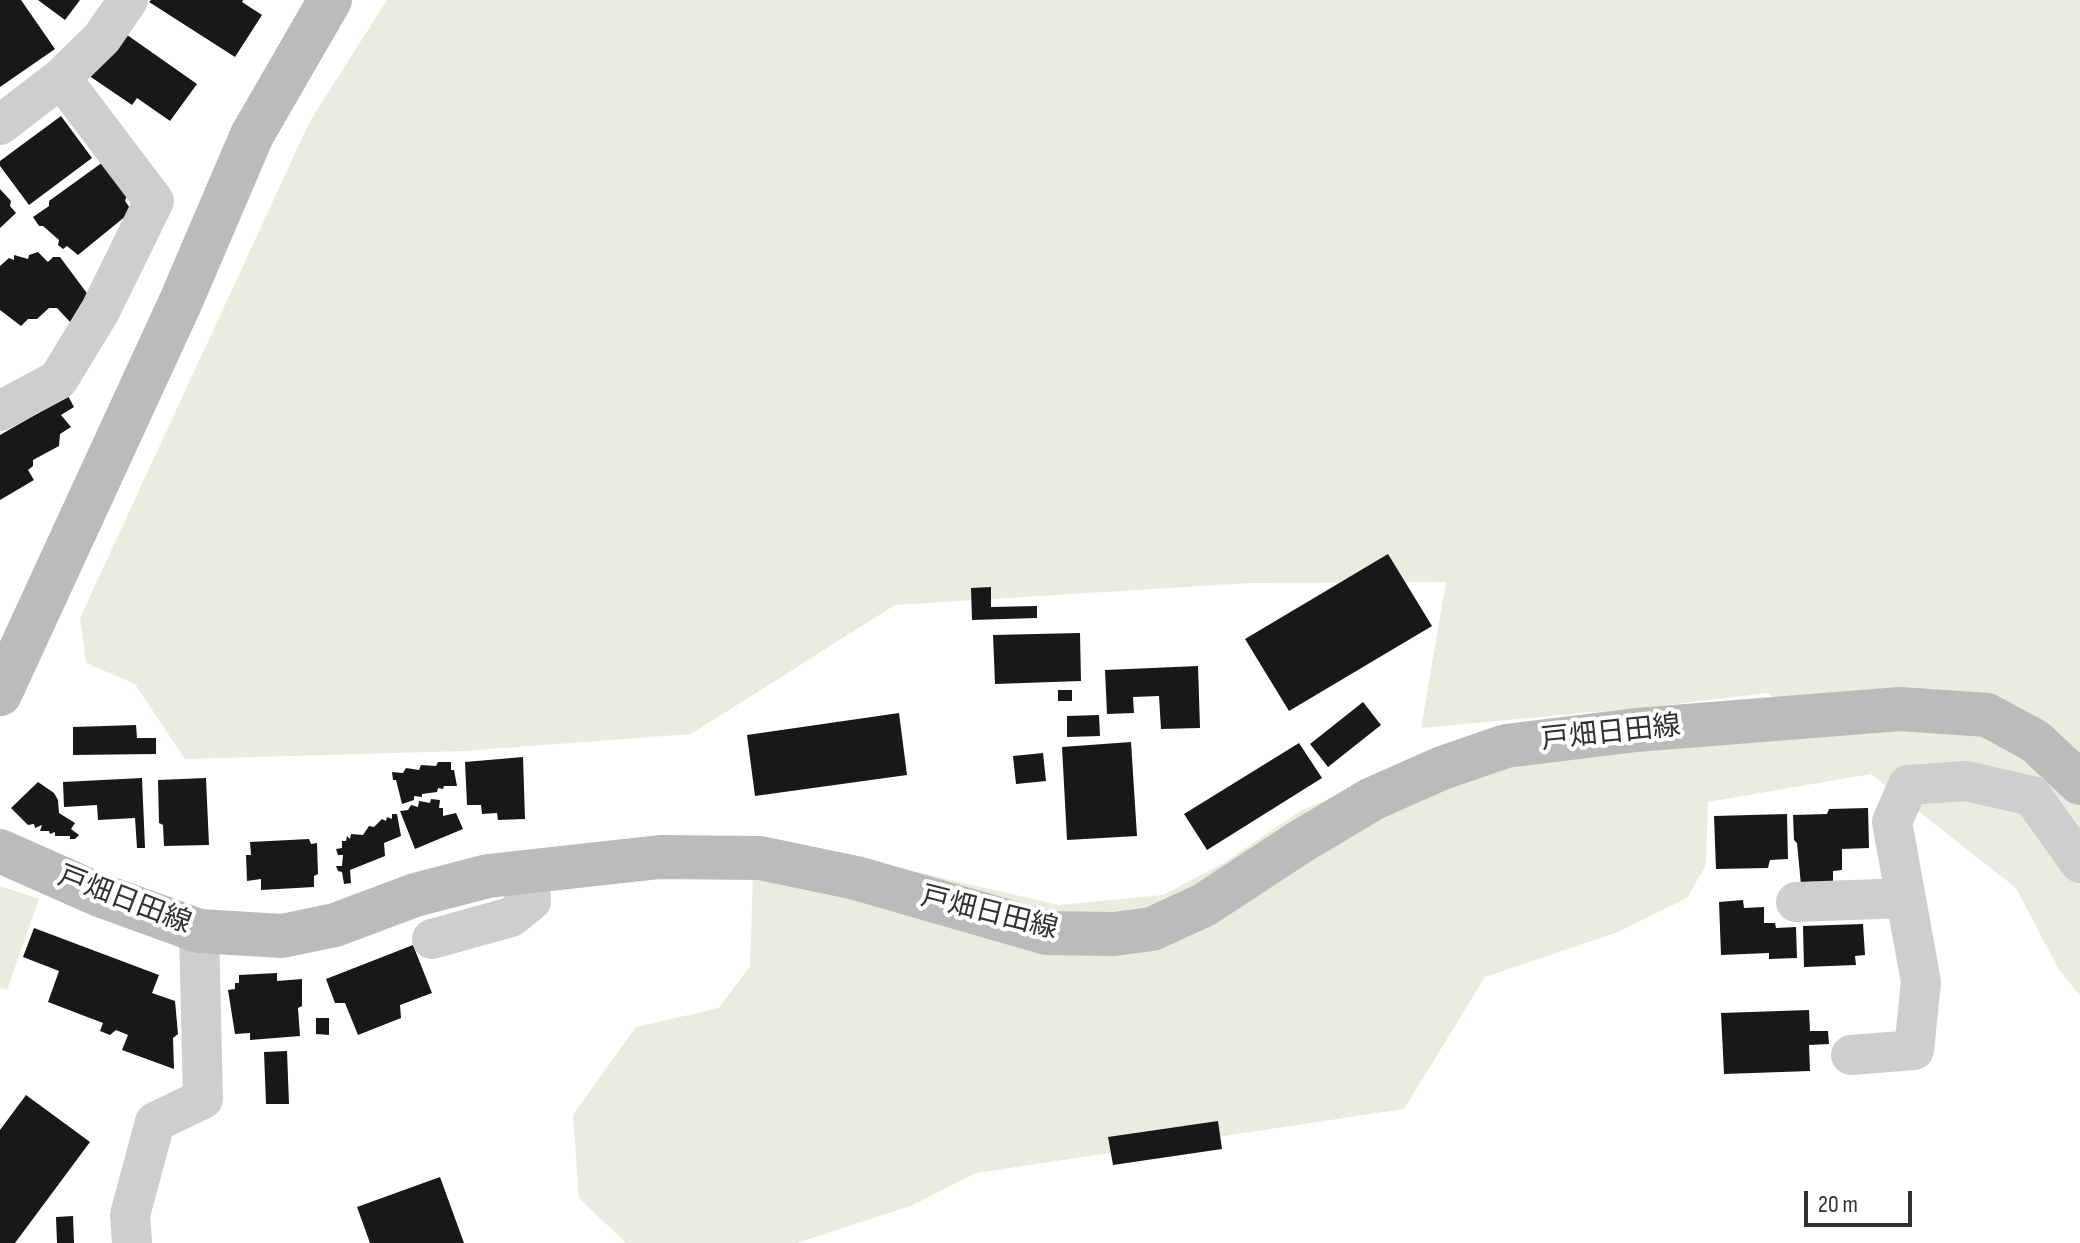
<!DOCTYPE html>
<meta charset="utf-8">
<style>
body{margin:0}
#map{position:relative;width:2080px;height:1243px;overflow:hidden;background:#fff;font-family:"Sofia Sans Condensed",sans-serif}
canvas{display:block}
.scale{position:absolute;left:1804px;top:1191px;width:108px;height:36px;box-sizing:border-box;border:4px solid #313131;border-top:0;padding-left:10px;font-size:24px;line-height:28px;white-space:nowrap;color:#313131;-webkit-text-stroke:6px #fff;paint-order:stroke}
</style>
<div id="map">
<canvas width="2080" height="1243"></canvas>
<div class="scale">20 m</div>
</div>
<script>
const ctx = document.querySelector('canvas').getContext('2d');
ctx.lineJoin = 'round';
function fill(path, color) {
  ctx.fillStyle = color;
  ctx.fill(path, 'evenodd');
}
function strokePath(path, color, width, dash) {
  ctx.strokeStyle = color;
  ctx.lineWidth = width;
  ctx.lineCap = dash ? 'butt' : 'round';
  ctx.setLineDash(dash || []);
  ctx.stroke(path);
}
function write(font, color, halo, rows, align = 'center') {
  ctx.font = font + ' "Sofia Sans Condensed","Noto Sans JP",sans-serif';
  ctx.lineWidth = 8;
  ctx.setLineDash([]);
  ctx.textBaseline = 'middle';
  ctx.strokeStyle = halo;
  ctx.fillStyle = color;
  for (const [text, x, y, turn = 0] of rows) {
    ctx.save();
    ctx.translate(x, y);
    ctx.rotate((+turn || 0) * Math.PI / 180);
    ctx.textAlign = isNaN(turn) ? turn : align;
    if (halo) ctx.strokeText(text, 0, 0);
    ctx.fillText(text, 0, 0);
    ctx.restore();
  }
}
fill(new Path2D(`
 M387 0H2080V995L2059 970 2016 888 1871 774 1708 802 1706 865 1687 898 1618 932 1485 977 1404 1109 976 1173 913 1205 797 1243H626L579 1198 573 1115 636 1027 719 1008 750 966 753 875 882 864 1059 905 1163 895 1222 864 1302 810 1464 742 1788 708 1768 693 1659 706 1421 728 1446 582 1250 583 895 605 691 734 464 751 185 759 135 684 86 663 80 618 310 121Z
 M0 886 39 899 7 990 0 988Z`), '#e8eddf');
fill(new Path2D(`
 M0 0H21L55 49 0 87Z
 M38 0H80L65 20Z
 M151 0H243L242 2 262 15 235 57 149 2Z
 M120 30 197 84 170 121 137 98 132 105 88 75Z
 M61 116 92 158 29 205 0 166V161Z
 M103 162 127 195 125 201 132 211 78 255 67 246 63 249 58 245 59 240 43 226H39L33 217 49 206V201Z
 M0 189 11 201 10 206 16 213 0 228Z
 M38 252 48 262 53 257H60L89 296 71 323 57 308H49L37 319H28L21 326 0 310V266L9 258 14 260V255L28 259 29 255Z
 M68 396 74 407 61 415 71 427 60 434 59 446 33 460V466L28 470 34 480 0 500V435Z
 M1388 554 1432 626 1289 711 1245 639Z
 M991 587V607L1037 606V618L972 620 971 588Z
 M1080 633 1081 681 995 684 993 635Z
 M1198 666 1200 728 1161 729 1159 696 1133 697 1134 713 1107 714 1105 670Z
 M1058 690H1072V701H1058Z
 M1363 702 1381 725 1328 767 1310 744Z
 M899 713 907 775 755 796 747 735Z
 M1099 715 1100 736 1067 737V716Z
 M136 725 137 738H156V754L73 755V727Z
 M1131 742 1137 836 1067 840 1062 747Z
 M1299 743 1322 778 1207 850 1184 814Z
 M1043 753 1046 781 1016 784 1013 756Z
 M523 757 525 819 498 820 497 813 482 814 481 805H467L465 762Z
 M438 762H451V770H454L457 786H444L443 789 438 788 437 792 422 794V797L414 796V800L402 804 396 780H393L392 772 403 773 406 768 419 770 421 765 436 766Z
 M142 778 145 848H137L135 818 98 820 97 805 64 807 63 782Z
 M206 778 209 845 164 846 163 825 159 823 158 780Z
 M38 782 54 793 58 800 59 813 75 823 71 829 79 835 75 839H70V836H55V832L50 834 49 831H40L42 825 35 828 34 824 28 825 11 808Z
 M431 799 440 800 439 808H443V816L456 813 463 829 415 849 400 811 408 810 411 805 418 807 419 801 430 803Z
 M1868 808 1869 848 1842 849V870L1833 871V884L1801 885 1797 843 1794 840 1793 815 1827 814 1829 809Z
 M392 814H397L401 836 384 843 385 856 350 870 351 883 344 884 342 872 338 871 336 866H342L343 855H338L336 849 342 848V841H346L347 836 350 839 351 834 363 835 369 826 374 827 382 819 386 821 387 817 392 819Z
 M1787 814 1788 859 1770 860 1768 868 1716 869 1714 816Z
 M309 839 311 844 317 843 318 874 314 876V887L261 890V879L247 881 246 855H251L250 842Z
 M1743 900 1744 908 1764 907V923H1775L1776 928 1796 927 1797 958 1769 959V953L1721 955 1719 902Z
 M1863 924 1865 955 1855 956 1856 965 1804 967 1803 926Z
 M34 928 159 975 152 993 175 1001 178 1034 173 1038 174 1069 122 1050 128 1035 116 1030 110 1035 100 1031 103 1023 48 1002 59 971 23 957Z
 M413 945 432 993 400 1005 401 1018 358 1035 345 1003H335L326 979Z
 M277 973V981L302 979V1006L298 1008 300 1036 250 1040V1033L235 1034 228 990 235 989V983H239V975Z
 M1809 1010 1810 1031H1828L1829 1044 1809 1045 1810 1071 1724 1074 1721 1013Z
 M316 1018H329V1035L316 1034Z
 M287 1051 289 1104H266L264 1052Z
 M26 1095 90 1142 15 1243H0V1130Z
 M1218 1121 1222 1149 1113 1165 1108 1137Z
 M440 1177 464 1243H370L357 1207Z
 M73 1216 74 1243H57L56 1217Z`), '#181818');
strokePath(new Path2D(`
 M0 125 61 78 102 38 128 0
 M0 411 58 380 100 311 154 201 61 78
 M1796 902 1906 898
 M432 939 511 917 531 901 529 871
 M1851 1055 1914 1050 1921 982 1892 822 1908 785 1966 781 2032 796 2080 863
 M132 1243 130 1215 155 1122 203 1099 199 931`), '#cecece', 40);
strokePath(new Path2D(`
 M0 694 181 301 252 135 330 0
 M0 851 97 894 199 931 282 936 335 925 415 895 488 876 660 857 760 858 856 878 1047 933 1114 934 1152 929 1204 905 1300 842 1372 799 1442 768 1506 746 1636 730 1900 709 1987 715 2035 741 2080 783`), '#bbb', 44);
write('28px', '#313131', '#fff', [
 ["戸畑日田線",1611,734,-6],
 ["戸畑日田線",124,901,21],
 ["戸畑日田線",989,914,14]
]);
</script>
